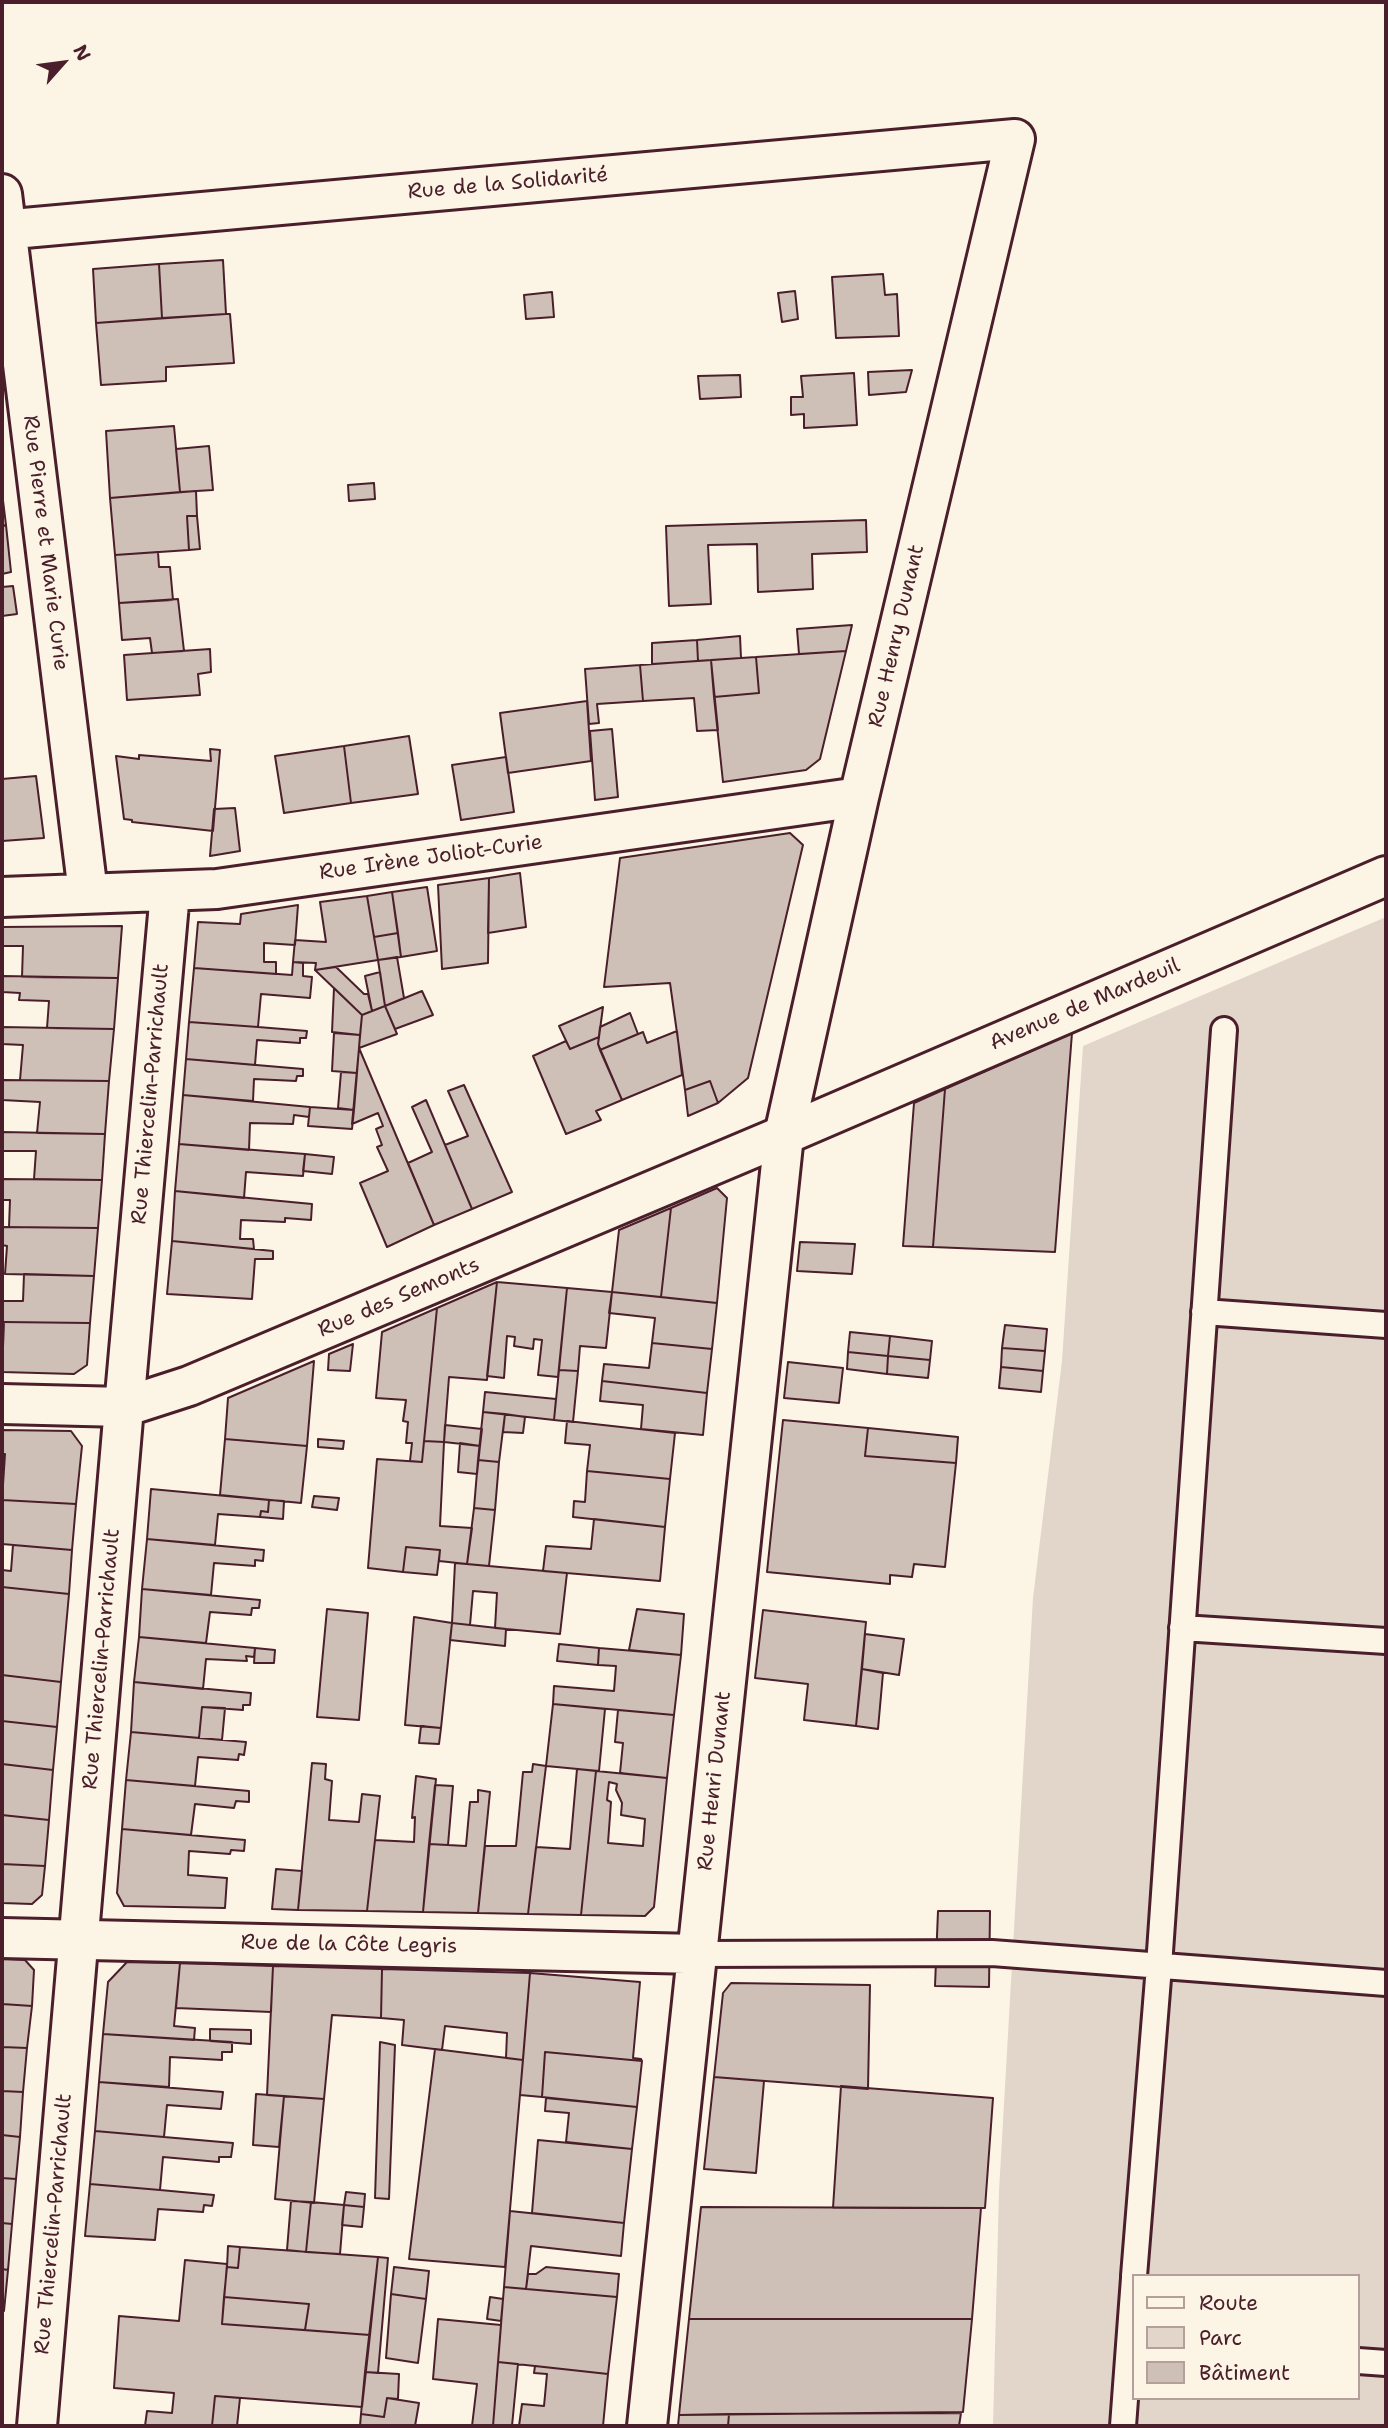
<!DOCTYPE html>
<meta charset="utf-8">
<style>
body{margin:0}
#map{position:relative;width:1388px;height:2428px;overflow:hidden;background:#fcf5e5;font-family:"Shantell Sans",sans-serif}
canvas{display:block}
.frame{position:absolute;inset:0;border:4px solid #4a1f2b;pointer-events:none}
.legend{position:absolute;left:1132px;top:2274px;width:228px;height:126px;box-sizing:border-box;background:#fcf5e5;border:2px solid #b59f9b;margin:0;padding:9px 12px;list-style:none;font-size:21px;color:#4a1f2b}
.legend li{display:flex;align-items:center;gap:14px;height:35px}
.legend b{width:35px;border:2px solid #b59f9b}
.north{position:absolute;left:28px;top:28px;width:70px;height:70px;-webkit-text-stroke:5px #fcf5e5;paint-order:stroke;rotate:62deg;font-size:19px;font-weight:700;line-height:28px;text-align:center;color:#4a1f2b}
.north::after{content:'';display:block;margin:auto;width:24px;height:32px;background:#4a1f2b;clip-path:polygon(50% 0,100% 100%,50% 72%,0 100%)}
</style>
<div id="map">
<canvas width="1388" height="2428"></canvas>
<div class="frame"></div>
<ul class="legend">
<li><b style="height:9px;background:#fcf5e5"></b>Route</li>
<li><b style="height:19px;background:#e2d5ca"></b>Parc</li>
<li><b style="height:19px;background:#cfc0b7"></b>Bâtiment</li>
</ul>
<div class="north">N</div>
</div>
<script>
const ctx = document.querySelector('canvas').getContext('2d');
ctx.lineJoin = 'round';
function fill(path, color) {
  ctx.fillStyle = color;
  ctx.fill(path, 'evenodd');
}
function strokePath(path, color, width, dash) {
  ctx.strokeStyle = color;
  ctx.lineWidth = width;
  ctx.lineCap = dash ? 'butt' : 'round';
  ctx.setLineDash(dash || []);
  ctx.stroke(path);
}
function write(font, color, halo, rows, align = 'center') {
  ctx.font = font + ' "Shantell Sans",sans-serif';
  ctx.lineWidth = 5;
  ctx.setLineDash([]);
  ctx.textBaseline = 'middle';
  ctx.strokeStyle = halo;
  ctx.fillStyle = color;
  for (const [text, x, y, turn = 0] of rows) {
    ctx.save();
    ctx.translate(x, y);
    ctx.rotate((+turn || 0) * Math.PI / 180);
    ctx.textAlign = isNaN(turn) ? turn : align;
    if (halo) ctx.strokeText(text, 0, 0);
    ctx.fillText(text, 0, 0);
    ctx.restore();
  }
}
fill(new Path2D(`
 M1386 917V2426H993L999 2191 1033 1598 1062 1361 1083 1046ZM1134 2276H1358V2398H1134Z`), '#e2d5ca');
const building = new Path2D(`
 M223 260 226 314 162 318 159 264Z
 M159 264 162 318 96 323 93 269Z
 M883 274 885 295 897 294 899 336 836 338 832 277Z
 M795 291 798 319 782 322 778 293Z
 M552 292 554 317 526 319 524 295Z
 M226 314H230L234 363 166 367V381L101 385 96 323Z
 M912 370 906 392 869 395 868 372Z
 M854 373 857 425 804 428V414L791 415V397H803L801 376Z
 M740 375 741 397 700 399 698 376Z
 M174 426 180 492 110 498 106 431Z
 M209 446 213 490 180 492 176 449Z
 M374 483 375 499 349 501 348 485Z
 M196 491 197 516H187L189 550 115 555 110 498Z
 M2 492 6 525 2 526Z
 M187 516H197L200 549 189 550Z
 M866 520 867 552 812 554 813 589 758 592 757 544 708 545 711 604 669 606 666 526Z
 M6 525 11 572 2 574V526Z
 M158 552 159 567H170L173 600 119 603 115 555Z
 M13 586 17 614 2 616V587Z
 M178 599 184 651 152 653 150 638 122 640 119 603Z
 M852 625 846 651 799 654 797 629Z
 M740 636 741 658 698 661 697 640Z
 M697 640 698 661 652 664V643Z
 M210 649 211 672 198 674 200 695 127 700 124 655Z
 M846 651 820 759 806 770 723 782 714 697 759 693 756 657Z
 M756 657 759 693 714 697 711 660Z
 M711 660 718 730 697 731 694 698 643 701 640 665Z
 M640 665 643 701 597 704 599 723 589 724 585 669Z
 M587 701 591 761 508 773 500 713Z
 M612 729 618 797 595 800 590 731Z
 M409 736 418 794 351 803 344 746Z
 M344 746 351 803 284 813 275 756Z
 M210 749 220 750 213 831 132 822V820L124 819 116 756 139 759V755L211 761Z
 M506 757 514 812 461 820 452 765Z
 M36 776 44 838 2 841V779Z
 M235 808 240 851 210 856 214 809Z
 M790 833 803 845 748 1078 718 1103 710 1081 685 1090 670 983 604 987 620 858Z
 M520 873 526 927 488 933 489 878Z
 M489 878 488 963 442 969 438 885Z
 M427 887 437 951 401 957 392 892Z
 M392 892 398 933 374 937 367 896Z
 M367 896 378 960 315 970 316 963 293 962 295 940 326 942 320 902Z
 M298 905 295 945 264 943V962H276V974L194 968 198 922 240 924 241 914Z
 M122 926 118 978 22 977 23 946H2V927Z
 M398 933 401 957 378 960 374 937Z
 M397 957 404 998 385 1006 378 960Z
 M293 962 303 963V976L312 977 310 998 261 994 258 1027 189 1022 194 968 292 975Z
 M336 967 364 994H368L372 1011 362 1015 315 970Z
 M380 972 385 1006 372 1011 365 976Z
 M2 976 118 978 114 1029 47 1028 49 1001 19 1000 20 993 2 992Z
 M334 988 362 1015 360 1035 332 1032Z
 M422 991 433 1015 395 1029 385 1006Z
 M385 1006 397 1034 359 1048 362 1015Z
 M603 1007 599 1037 570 1049 559 1026Z
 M630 1013 638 1034 600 1050 598 1044 600 1027Z
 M189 1022 258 1027 307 1031 306 1038H300V1043L257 1040 255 1065 186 1059Z
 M2 1027 114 1029 109 1081 20 1080 23 1045 2 1044Z
 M677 1031 682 1075 622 1100 600 1050 643 1032 647 1043Z
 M334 1033 360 1035 357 1073 332 1071Z
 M1072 1033 1055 1252 933 1247 945 1089Z
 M599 1037 598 1044 622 1100 596 1111 601 1120 566 1134 533 1056 566 1041 570 1049Z
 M359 1048 434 1225 387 1247 360 1183 388 1171 377 1147 382 1145 376 1129 383 1126 378 1113 352 1124Z
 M186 1059 303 1069V1076H297L296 1081 254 1079 253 1101 183 1095Z
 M341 1072 357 1073 354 1110 338 1108Z
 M2 1080 109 1081 105 1134 37 1133 40 1102 2 1100Z
 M710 1081 718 1103 688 1116 685 1090Z
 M464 1085 512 1192 472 1209 445 1145 468 1136 448 1091Z
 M945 1089 933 1247 903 1246 914 1103Z
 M183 1095 310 1107 309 1117 294 1115 293 1124 250 1123 249 1150 179 1144Z
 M426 1100 472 1209 434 1225 408 1163 432 1152 412 1107Z
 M310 1107 354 1110 352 1129 308 1126Z
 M2 1132 105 1134 102 1180 34 1179 36 1151H2Z
 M179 1144 305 1154 303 1176 246 1172 244 1198 175 1191Z
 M305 1154 334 1157 332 1174 303 1171Z
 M2 1179 102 1180 98 1228 9 1227 10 1200H2Z
 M717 1188 727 1198 717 1303 661 1297 671 1208Z
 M175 1191 312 1204 311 1220 285 1218V1222L241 1220 240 1239H253L254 1249 172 1241Z
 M671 1208 661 1297 612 1292 619 1230Z
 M2 1227 98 1228 94 1276 5 1274 7 1246 2 1245Z
 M172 1241 273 1251V1259H255L252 1299 167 1294Z
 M800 1242 855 1244 852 1274 797 1271Z
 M24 1274 94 1276 90 1323 2 1322V1301H23Z
 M497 1282 567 1288 558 1377 538 1375 542 1340 534 1339 533 1349 514 1346 515 1337 507 1336 504 1378 487 1376Z
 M497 1282 487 1380 449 1377 444 1442 424 1441 437 1308Z
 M567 1288 612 1292 606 1348 580 1346 578 1371 559 1370Z
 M612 1292 717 1303 712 1349 652 1343 655 1318 609 1313Z
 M437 1308 422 1462 410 1461 412 1443H406L408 1422 403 1421 406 1400 376 1398 382 1332Z
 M4 1322 90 1323 87 1365 74 1374 2 1372Z
 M1005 1325 1047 1329 1045 1351 1002 1348Z
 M850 1332 890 1336 888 1356 848 1352Z
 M890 1336 932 1341 930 1360 888 1356Z
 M652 1343 712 1349 707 1393 602 1381 604 1364 649 1368Z
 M353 1344 350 1371 328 1370 329 1354Z
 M1002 1348 1045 1351 1043 1371 1001 1367Z
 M848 1352 888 1356 887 1374 847 1369Z
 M888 1356 930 1360 928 1378 887 1374Z
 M314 1361 307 1446 225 1439 228 1398Z
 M788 1362 843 1368 839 1403 784 1398Z
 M1001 1367 1043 1371 1041 1392 999 1388Z
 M559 1370 578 1371 573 1422 554 1420Z
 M602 1381 707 1393 703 1435 641 1429 643 1405 600 1401Z
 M485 1392 556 1399 554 1420 483 1412Z
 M483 1412 505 1414 499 1462 478 1460Z
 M505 1414 525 1417 523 1433 503 1432Z
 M783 1420 868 1428 865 1456 956 1463 945 1567 914 1564 912 1577 890 1575V1584L767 1572Z
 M567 1421 675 1433 670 1479 587 1471 590 1445 565 1443Z
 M445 1425 482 1429 480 1446 444 1442Z
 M868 1428 958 1437 956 1463 865 1456Z
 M2 1430 71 1431 82 1446 76 1504 2 1500 5 1454H2Z
 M225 1439 307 1446 301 1503 220 1495Z
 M318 1439 344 1441 343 1449 318 1447Z
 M424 1441 444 1442 440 1526 472 1528 467 1564 439 1561 440 1550 406 1547 403 1572 368 1568 377 1459 422 1462Z
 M460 1443 480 1446 477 1474 458 1472Z
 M478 1460 499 1462 495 1510 474 1508Z
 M587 1471 670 1479 665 1527 573 1517 574 1501 585 1502Z
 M151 1489 269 1500 268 1512 261 1511 260 1517 218 1514 215 1545 147 1539Z
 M314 1496 339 1498 337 1510 312 1507Z
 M2 1500 76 1504 72 1550 2 1544Z
 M269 1500 284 1501 283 1519 260 1517 261 1511 268 1512Z
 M474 1508 495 1510 489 1566 467 1564Z
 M594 1519 665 1527 660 1581 543 1571 546 1546 591 1549Z
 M147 1539 264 1550 263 1561 255 1560V1566L214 1563 211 1595 142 1589Z
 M13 1545 72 1550 69 1594 2 1587V1570L11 1571Z
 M406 1547 440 1550 437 1575 403 1572Z
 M455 1563 567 1573 560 1634 495 1628 497 1593 473 1591 470 1625 452 1623Z
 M2 1587 69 1594 61 1682 2 1675Z
 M142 1589 260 1600 259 1608H252L251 1615 210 1612 206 1643 139 1637Z
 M327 1609 368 1613 359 1720 317 1717Z
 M637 1609 684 1614 681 1655 629 1650Z
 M763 1610 866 1622 856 1726 804 1720 808 1684 755 1678Z
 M414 1617 452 1623 441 1728 405 1725Z
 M452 1623 506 1629 505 1646 450 1640Z
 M865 1634 904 1639 899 1675 862 1669Z
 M139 1637 255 1648 254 1657 246 1656 247 1661 206 1659 203 1689 134 1682Z
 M559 1644 599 1648 598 1665 557 1661Z
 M255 1648 275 1650 274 1663H254Z
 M599 1648 681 1655 674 1715 553 1704 554 1686 614 1691 616 1666 598 1665Z
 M862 1669 883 1673 878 1729 856 1726Z
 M2 1675 61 1682 57 1727 2 1721Z
 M134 1682 251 1693 250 1705H243V1710L202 1707 199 1738 131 1732Z
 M553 1704 605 1709 599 1771 546 1766Z
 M202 1707 225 1708 222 1740 199 1738Z
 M618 1710 674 1715 667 1778 620 1773 623 1743 615 1742Z
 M2 1721 57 1727 53 1770 2 1764Z
 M421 1726 441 1728 439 1744 419 1743Z
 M131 1732 246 1742 244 1755 239 1754 238 1760 198 1757 195 1786 126 1780Z
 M312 1763 326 1764 325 1779 332 1781 329 1820 359 1822 362 1794 380 1796 367 1911 298 1910Z
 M2 1764 53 1770 49 1820 2 1815Z
 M533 1764 546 1766 528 1914 478 1913 485 1846H516L523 1772H532Z
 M577 1769 596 1771 581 1915 528 1914 536 1847 570 1849Z
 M596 1771 667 1778 654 1907 645 1916 581 1915ZM609 1782 617 1784 616 1790 622 1803 621 1815 645 1819 643 1846 608 1843 611 1802 607 1800Z
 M416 1776 436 1779 423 1912 367 1911 375 1840 414 1842 415 1817 412 1818Z
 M126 1780 249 1791V1802L236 1801 234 1808 195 1804 191 1835 122 1829Z
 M435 1785 453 1786 448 1845 429 1844Z
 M478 1790 490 1792 478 1913 423 1912 429 1844 466 1846 470 1802H478Z
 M2 1815 49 1820 45 1866 2 1864Z
 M122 1829 245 1840 244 1851 231 1850 230 1854 189 1851 188 1875 227 1878 225 1908 124 1906 117 1893Z
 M2 1864 45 1866 42 1895 32 1904 2 1903Z
 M276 1869 302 1871 298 1910 272 1909Z
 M938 1911H990L989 1987 935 1986Z
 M2 1959 25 1960 34 1970 32 2006 2 2004Z
 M127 1962 180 1963 174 2026 195 2028 194 2040 103 2034 108 1982Z
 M180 1963 273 1966 271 2012 176 2008Z
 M273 1966 382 1969 381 2018 332 2015 324 2099 267 2095Z
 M382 1969 530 1973 523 2060 506 2058 507 2033 445 2026 442 2050 402 2045 404 2020 381 2018Z
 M530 1973 640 1982 633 2058 641 2059 642 2061 545 2052 542 2097 520 2095Z
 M731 1983 870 1985 868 2089 714 2077 723 1993Z
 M2 2004 32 2006 27 2048 2 2047Z
 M210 2029 251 2030V2044L210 2041Z
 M103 2034 232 2042V2052H222V2060L170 2057 169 2087 99 2082Z
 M380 2042 395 2045 389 2199 375 2198Z
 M2 2047 27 2048 23 2092 2 2091Z
 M435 2049 523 2060 505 2267 409 2259Z
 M545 2052 642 2061 637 2107 542 2097Z
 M714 2077 764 2081 756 2173 704 2169Z
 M99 2082 223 2092 221 2109 167 2105 164 2137 95 2131Z
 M841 2086 993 2098 985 2208H833Z
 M2 2091 23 2092 20 2137 2 2135Z
 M256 2094 284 2096 279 2147 253 2145Z
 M284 2096 324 2099 314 2203 275 2199Z
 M546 2098 637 2107 632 2149 566 2142 569 2113 545 2111Z
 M95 2131 233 2143 231 2157H219V2162L163 2157 160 2190 90 2184Z
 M2 2135 20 2137 16 2179 2 2178Z
 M538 2140 632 2149 624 2223 532 2213Z
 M2 2178 16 2179 12 2224 2 2223Z
 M90 2184 160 2190 214 2195 212 2206 204 2205 203 2212 158 2209 155 2240 85 2236Z
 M346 2192 365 2194 364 2207 344 2205Z
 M291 2201 311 2202 306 2252 287 2250Z
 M311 2202 344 2205 340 2254 306 2252Z
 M344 2205 364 2207 362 2227 342 2225Z
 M701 2207 981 2208 972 2319H689Z
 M510 2211 624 2223 621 2256 531 2246 526 2289 504 2287Z
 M2 2223 12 2224 8 2270 2 2269Z
 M228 2246 240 2247 238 2268 227 2267Z
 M240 2247 378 2257 370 2335 305 2330 309 2304 224 2297 227 2267 238 2268Z
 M378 2257 388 2258 378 2373 365 2372Z
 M185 2260 227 2264 222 2324 370 2335 362 2407 215 2396 212 2426H145L147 2411 172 2413 174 2393 114 2388 119 2316 179 2321Z
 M394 2267 429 2271 426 2299 391 2294Z
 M546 2267 619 2274 617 2297 526 2289 528 2274H536Z
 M2 2269 8 2270 4 2311H2Z
 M504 2287 617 2297 608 2374 498 2362Z
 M391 2294 426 2299 418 2363 386 2358Z
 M224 2297 309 2304 305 2330 222 2324Z
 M490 2297 503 2299 501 2321 487 2319Z
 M438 2319 501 2325 493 2426H472L477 2384 433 2379Z
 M689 2319H972L963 2412 679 2415Z
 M498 2362 518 2364 512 2426H493Z
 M535 2366 608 2374 603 2426H519L522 2404 544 2406 547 2374 534 2373Z
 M365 2372 399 2374 398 2399 387 2398 384 2417 361 2414Z
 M215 2396 240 2398 237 2426H212Z
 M387 2398 419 2403 415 2426H360L361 2414 384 2417Z
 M961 2413 959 2426H728L729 2414Z
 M729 2414 728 2426H678L679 2415Z`);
fill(building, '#cfc0b7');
strokePath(building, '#4a1f2b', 2);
const service = new Path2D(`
 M1204 1312 1386 1325
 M1182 1628 1386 1641
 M697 1954 992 1953 1386 1983
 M1134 2276 1159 1966 1224 1030
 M1358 2361 1386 2363
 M1123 2426 1134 2278`);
const minor = new Path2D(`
 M2 194 88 893
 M2 230 1015 139 859 797 784 1135 647 2426
 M2 897 217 889 859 797
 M2 1404 124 1407 170 892
 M2 1938 697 1954`);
const tertiary = new Path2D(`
 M37 2426 124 1407 189 1386 784 1135 1386 876`);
strokePath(service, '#4a1f2b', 30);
strokePath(minor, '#4a1f2b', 44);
strokePath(tertiary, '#4a1f2b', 44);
strokePath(service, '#fcf5e5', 24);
strokePath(minor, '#fcf5e5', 38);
strokePath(tertiary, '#fcf5e5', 38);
write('21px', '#4a1f2b', '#fcf5e5', [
 ["Rue de la Solidarité",508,184,-5],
 ["Rue Pierre et Marie Curie",45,543,83],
 ["Rue Henry Dunant",897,636,-77],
 ["Rue Irène Joliot-Curie",431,858,-8],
 ["Avenue de Mardeuil",1085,1005,-23],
 ["Rue Thiercelin-Parrichault",151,1094,-85],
 ["Rue des Semonts",399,1298,-23],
 ["Rue Thiercelin-Parrichault",102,1659,-85],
 ["Rue Henri Dunant",715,1781,-84],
 ["Rue de la Côte Legris",349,1945,1],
 ["Rue Thiercelin-Parrichault",54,2224,-85]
]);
</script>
